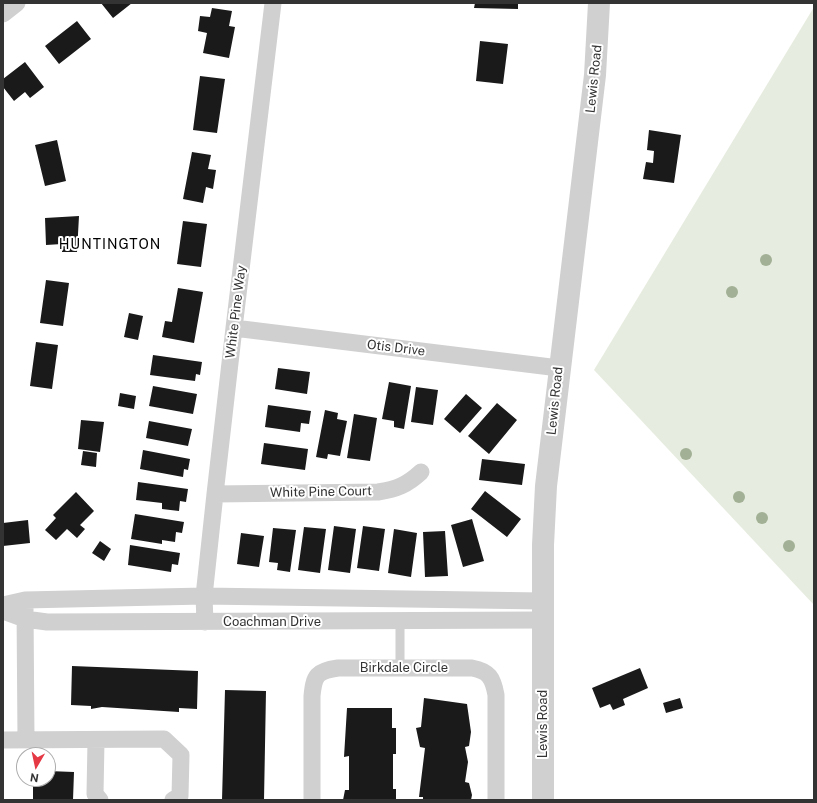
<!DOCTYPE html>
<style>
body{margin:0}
#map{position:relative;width:817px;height:803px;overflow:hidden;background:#fff;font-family:"Public Sans",sans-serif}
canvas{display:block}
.frame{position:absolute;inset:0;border:4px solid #333;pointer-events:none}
.north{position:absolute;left:16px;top:747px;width:40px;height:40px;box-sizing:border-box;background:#fff;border:1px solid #adadad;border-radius:50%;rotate:189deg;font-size:11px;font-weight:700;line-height:16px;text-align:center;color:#333}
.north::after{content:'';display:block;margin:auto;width:14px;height:18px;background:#e63946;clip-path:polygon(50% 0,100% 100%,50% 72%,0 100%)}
</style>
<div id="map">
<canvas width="817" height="803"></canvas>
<div class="frame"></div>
<div class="north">N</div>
</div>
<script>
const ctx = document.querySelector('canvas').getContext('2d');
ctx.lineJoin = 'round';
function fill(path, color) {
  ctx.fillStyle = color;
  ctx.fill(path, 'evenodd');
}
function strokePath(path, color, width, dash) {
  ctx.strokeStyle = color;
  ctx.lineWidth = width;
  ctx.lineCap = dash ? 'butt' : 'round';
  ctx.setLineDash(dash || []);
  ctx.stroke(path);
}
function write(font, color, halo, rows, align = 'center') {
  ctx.font = font + ' "Public Sans",sans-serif';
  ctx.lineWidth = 4;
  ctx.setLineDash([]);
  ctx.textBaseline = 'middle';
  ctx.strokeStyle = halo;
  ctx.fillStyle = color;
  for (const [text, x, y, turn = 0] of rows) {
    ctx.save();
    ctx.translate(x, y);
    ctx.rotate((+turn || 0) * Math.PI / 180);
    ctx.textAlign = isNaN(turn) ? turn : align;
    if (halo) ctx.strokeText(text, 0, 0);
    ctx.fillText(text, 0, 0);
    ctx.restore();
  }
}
fill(new Path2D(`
 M814 7V605L594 370Z`), '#e6ecdf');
fill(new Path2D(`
 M101 3H132L113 18Z
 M475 3H518V9L474 8Z
 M212 8 232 11 229 26 235 27 229 58 203 53 207 33 198 31 200 16 210 17Z
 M77 21 91 39 59 64 45 46Z
 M480 41 508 44 503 84 476 81Z
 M25 62 44 87 30 98 25 92 14 101 3 87V79Z
 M200 76 225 79 217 133 193 130Z
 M649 130 681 135 674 183 643 179 646 162 653 163 654 151 647 150Z
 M57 140 66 181 45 186 35 145Z
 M192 152 211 155 208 169 216 170 213 189 206 187 203 203 183 199Z
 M79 216 77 252H62V244L46 245 45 218Z
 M183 221 207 224 201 267 177 264Z
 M46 280 69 283 63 326 40 323Z
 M178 288 203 292 194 343 162 337 165 321 172 322Z
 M129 313 143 316 138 340 124 337Z
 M36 342 58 345 52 389 30 386Z
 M153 355 202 362 200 375 196 374 195 381 150 375Z
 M278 368 310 372 307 394 275 389Z
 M389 382 411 386 404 429 394 427V421L382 419Z
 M153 386 197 394 193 414 149 406Z
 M416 387 438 390 433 425 411 422Z
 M120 393 136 396 134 409 118 406Z
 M466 394 482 408 460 433 444 419Z
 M497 403 517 420 489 454 468 436Z
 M268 405 311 411 309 424 301 423 300 432 265 427Z
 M325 410 338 413 337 419 347 421 340 456 328 454 327 459 316 457Z
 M354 414 377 418 370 461 347 458Z
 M81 420 104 422 100 452 78 449Z
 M149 421 192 429 188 446 146 438Z
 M264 443 308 449 305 470 261 464Z
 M143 450 190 459 188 470 184 469 183 477 140 469Z
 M83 451 97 453 96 467 81 465Z
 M482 459 525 464 522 485 479 480Z
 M138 482 188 489 186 502 180 501 179 511 162 509V503L136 500Z
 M485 491 521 519 507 537 471 509Z
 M76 492 94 511 80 525 85 529 77 538 67 529 56 540 45 530 56 518 53 515Z
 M135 514 184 522 182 533 176 532 175 542 162 540V544L131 539Z
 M472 519 484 561 463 567 451 525Z
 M28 520 30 543 3 546V523Z
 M334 526 356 529 350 573 328 570Z
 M363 526 385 529 379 571 357 568Z
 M304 527 326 529 320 573 298 570Z
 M273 528 296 530 290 572 277 570 278 563 269 562Z
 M394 529 417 533 411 577 388 573Z
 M445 531 448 576 425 577 423 532Z
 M241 533 264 536 259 567 237 564Z
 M100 541 111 549 104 561 92 553Z
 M130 545 180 553 178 565 172 564 171 572 128 565Z
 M72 666 198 671 197 709 179 708V712L102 707 91 709V706L71 705Z
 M640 668 648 688 623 699 625 705 613 710 610 704 600 708 592 688Z
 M225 690 266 691 264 800H222Z
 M424 698 467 704 471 732 469 746 465 747 468 762 465 782 469 783 472 795 471 800H423V797H419L425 748 420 747 416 728 421 727Z
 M680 698 683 708 666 713 663 703Z
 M347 708H392V728H396V754H393V789H396V800H343L345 790H349V756L344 757Z
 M48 771 74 772 73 800H33V779H48Z`), '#1a1a1a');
strokePath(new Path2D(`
 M400 621V668`), '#d0d0d0', 9);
strokePath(new Path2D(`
 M3 14 17 3
 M234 328 559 368
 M215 494 378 492C397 489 407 485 421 472
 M3 605 25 600 204 596 543 601
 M25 608 26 740
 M3 611 25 619 47 622 543 620
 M205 622 204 596 215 494 234 328 273 3
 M3 740 164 739 181 755 180 796 173 800
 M96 741 95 794 100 800
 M312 800V696C314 675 317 671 338 668H472C489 671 493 678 496 695V800`), '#d0d0d0', 17);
strokePath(new Path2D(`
 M543 800V545L546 486 595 75 599 3`), '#d0d0d0', 22);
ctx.fillStyle = '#a2b095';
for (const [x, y] of [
 [766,260],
 [732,292],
 [686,454],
 [739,497],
 [762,518],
 [789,546]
]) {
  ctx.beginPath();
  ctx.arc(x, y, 6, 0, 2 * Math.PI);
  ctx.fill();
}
write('13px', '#333', '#fff', [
 ["Lewis Road",594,79,-84],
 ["White Pine Way",236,312,-83],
 ["Otis Drive",396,348,7],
 ["Lewis Road",555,401,-84],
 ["White Pine Court",321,492,-1],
 ["Coachman Drive",272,622],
 ["Birkdale Circle",404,668],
 ["Lewis Road",543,724,-90]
]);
ctx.letterSpacing = '1px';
write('14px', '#000', '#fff', [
 ["HUNTINGTON",110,245]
]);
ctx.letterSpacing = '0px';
</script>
